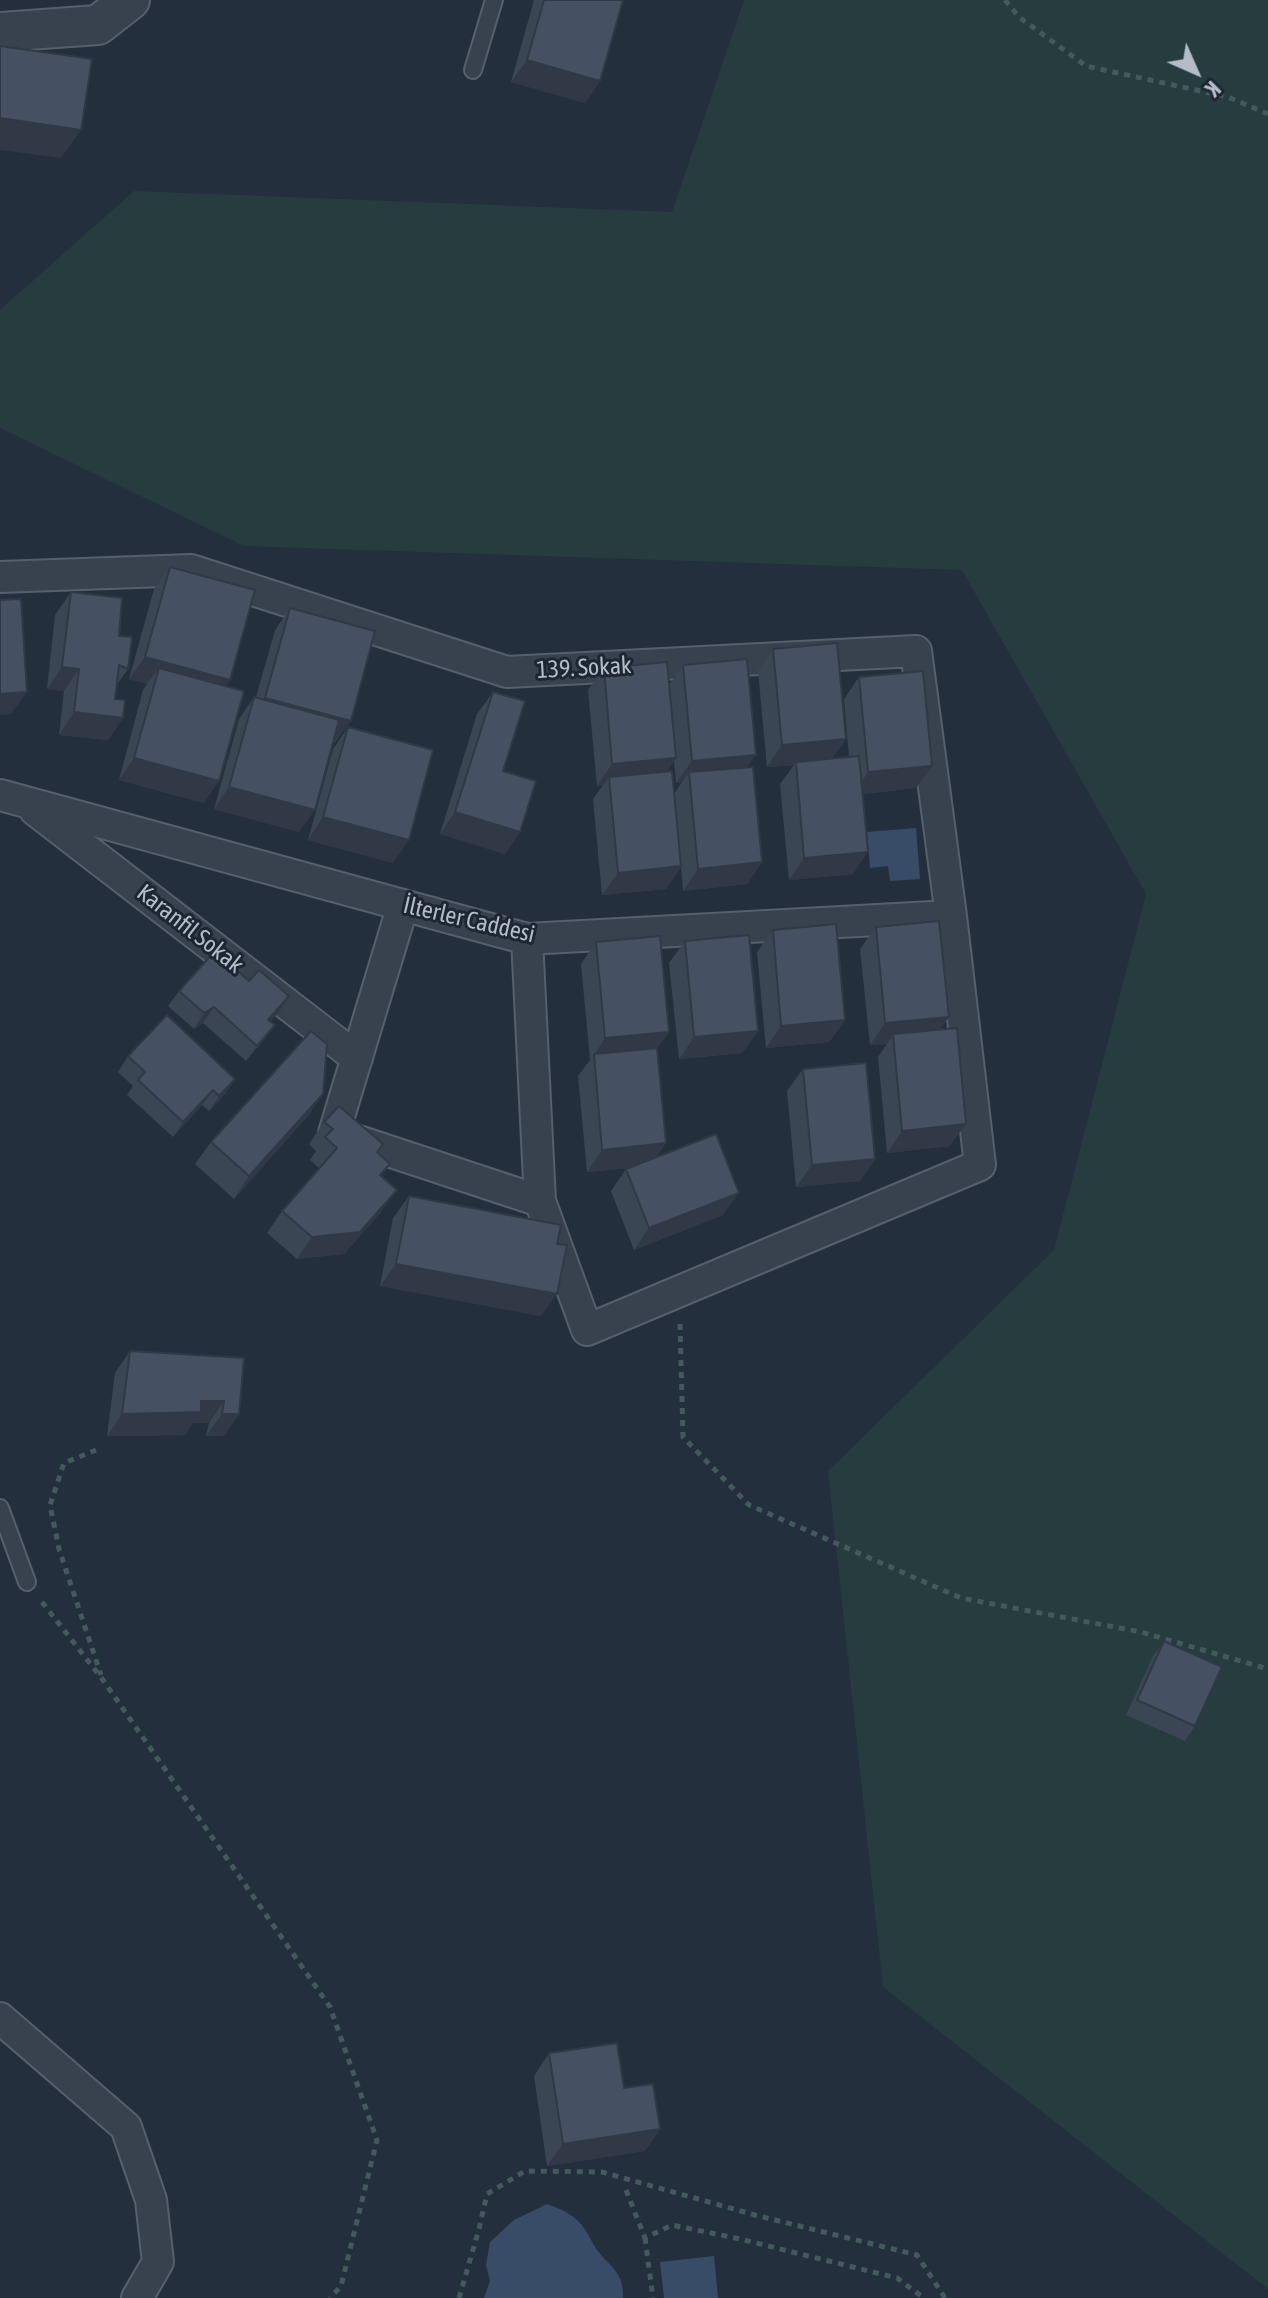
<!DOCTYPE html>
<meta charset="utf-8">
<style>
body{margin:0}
#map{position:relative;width:1268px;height:2298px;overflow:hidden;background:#242f3e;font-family:"Asap Condensed",sans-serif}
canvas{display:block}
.north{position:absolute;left:1156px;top:32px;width:80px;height:80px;-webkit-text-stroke:6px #1d2633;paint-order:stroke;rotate:135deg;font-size:22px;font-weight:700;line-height:32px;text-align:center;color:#b4bcc9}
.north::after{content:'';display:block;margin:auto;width:28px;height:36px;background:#b4bcc9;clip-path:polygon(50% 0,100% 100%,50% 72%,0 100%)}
</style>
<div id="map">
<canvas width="1268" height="2298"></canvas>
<div class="north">K</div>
</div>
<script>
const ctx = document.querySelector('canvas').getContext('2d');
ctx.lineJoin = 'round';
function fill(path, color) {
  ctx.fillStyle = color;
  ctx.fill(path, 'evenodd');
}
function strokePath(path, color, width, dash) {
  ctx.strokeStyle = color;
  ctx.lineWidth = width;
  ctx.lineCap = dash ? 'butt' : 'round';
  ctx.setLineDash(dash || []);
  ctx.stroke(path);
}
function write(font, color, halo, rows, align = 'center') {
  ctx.font = font + ' "Asap Condensed",sans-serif';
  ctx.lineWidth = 6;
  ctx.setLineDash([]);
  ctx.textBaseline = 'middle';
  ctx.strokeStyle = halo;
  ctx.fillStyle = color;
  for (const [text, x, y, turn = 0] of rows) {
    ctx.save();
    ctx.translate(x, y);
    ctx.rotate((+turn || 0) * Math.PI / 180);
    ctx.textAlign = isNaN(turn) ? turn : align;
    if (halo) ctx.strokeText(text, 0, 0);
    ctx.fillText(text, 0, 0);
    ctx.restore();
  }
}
fill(new Path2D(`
 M744 0H1268V2289L883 1987 828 1471 1054 1250 1146 894 962 570 244 546 0 428V310L134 191 672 212Z`), '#263c3f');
fill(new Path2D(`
 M916 828 920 879 890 881 888 866 870 868 867 832Z
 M547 2204C561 2209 575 2215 584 2228 589 2235 592 2243 597 2250 611 2268 624 2272 623 2298H484L490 2281 486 2265 490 2242 514 2220Z
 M714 2256 718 2298H664L660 2262Z`), '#394c67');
const service = new Path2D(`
 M473 70 494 0
 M0 1508 27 1582`);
const minor = new Path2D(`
 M0 577 191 570 507 672 916 651 951 916 980 1165 587 1330 540 1201 527 939
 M0 795 527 939 951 916
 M35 810 357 1058
 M403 905 334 1133 540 1201
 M0 2018 126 2127 151 2200 158 2262 137 2298`);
const tertiary = new Path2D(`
 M0 32 98 25 130 0`);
strokePath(service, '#565f6c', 20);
strokePath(minor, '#565f6c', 34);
strokePath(tertiary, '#565f6c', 42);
strokePath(new Path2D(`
 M1005 0 1019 17 1086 66 1228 97 1268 114
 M680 1324 683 1437 749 1505 961 1598 1141 1632 1268 1669
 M96 1450 64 1463 50 1505 59 1549 101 1675
 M42 1602 103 1680 330 2007 377 2140 341 2286 330 2298
 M626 2190 645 2238 672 2225 740 2239 897 2278 924 2298
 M645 2238 653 2298
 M459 2298 479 2229 487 2194 525 2171 602 2172 755 2215 917 2255 945 2298`), '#44595c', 5, [6, 6]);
strokePath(service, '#38414e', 16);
strokePath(minor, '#38414e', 30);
strokePath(tertiary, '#38414e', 38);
fill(new Path2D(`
 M534 0H623L600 81 585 103 511 82Z
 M170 567 230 680 226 686 204 803 119 780 143 690 147 684 129 679 154 589Z
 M71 592 119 636 128 669 116 686 115 699 123 718 108 740 59 735 64 691 47 689 55 615Z
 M290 608 335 743H333L299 832 214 809 239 719 254 697H256L275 630Z
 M773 649 846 739 832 758 849 757 844 699 859 677 932 766 916 788 863 794 853 874 789 880 780 784 794 765 767 767 758 671Z
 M683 665 747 767 762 862 747 884 683 891 681 867 666 889 602 895 593 799 603 785 597 786 588 690 604 668 669 685ZM674 761 676 783 682 782 674 794 667 771Z
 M493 692 503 771 520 832 505 854 440 834 477 714Z
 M348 727 393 863 308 840 333 749Z
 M876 927 949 1017 939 1030 950 1146 887 1153 878 1057 887 1044 870 1045 860 949Z
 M773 930 845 1020 829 1042 766 1048 757 952Z
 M685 941 758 1031 742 1053 679 1059 669 963Z
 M596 942 669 1032 657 1048 666 1143 656 1157 723 1215 634 1250 611 1191 626 1169 629 1168 587 1172 578 1076 590 1060 581 964Z
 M179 991 279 1012 270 1021 275 1025 264 1040 246 1061 203 1023 194 1029 168 1006Z
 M128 1056 235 1079 225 1094 209 1111 202 1105 173 1137 127 1095 133 1086 118 1072Z
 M803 1069 875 1159 860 1181 796 1187 787 1091Z
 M323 1094 307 1117 234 1199 195 1164 211 1142Z
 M324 1122 378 1152 382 1177 381 1212 344 1254 297 1259 267 1233 282 1211 319 1168 310 1160 316 1151 309 1144Z
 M409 1196 541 1316 380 1286 393 1218Z
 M130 1351 244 1358 239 1414 224 1436H206L209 1423H193L185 1435 107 1436 115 1373Z
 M1164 1641 1195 1726 1185 1741 1126 1715 1153 1656Z
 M549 2053 624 2088 660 2129 645 2151 547 2166 534 2076Z`), '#3b4654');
fill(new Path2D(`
 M527 60 600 81 585 103 511 82Z
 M0 118 81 130 61 158 0 150Z
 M145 657 230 680 215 702 159 668 147 684 129 679Z
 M62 667 79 669 64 691 47 689Z
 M27 692 11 714 0 715V694Z
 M265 698 351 721 335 743 250 720Z
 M74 712 123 718 108 740 59 735Z
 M846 739 830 761 796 762 794 765 767 767 782 745Z
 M756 755 740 777 689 772 682 782 676 783 692 761Z
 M134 758 219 781 204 803 119 780Z
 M676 758 661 780 609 777 603 785 597 786 612 764Z
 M932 766 916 788 853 795 868 772Z
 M229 787 315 810 299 832 214 809Z
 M455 812 520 832 505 854 440 834Z
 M323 817 409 840 393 863 308 840Z
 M868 852 853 874 789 880 804 858Z
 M762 862 747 884 683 891 698 869Z
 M681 866 666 889 602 895 618 873Z
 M289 996 279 1012 258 1035 268 1020Z
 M214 1007 203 1023 194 1029 204 1013Z
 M949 1017 933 1039 893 1034 887 1044 870 1045 885 1023Z
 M845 1020 829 1042 766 1048 781 1026Z
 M275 1025 264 1040 246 1061 257 1046Z
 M758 1031 742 1053 679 1059 694 1037Z
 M669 1032 653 1054 594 1055 605 1038Z
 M235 1079 225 1094 209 1111 219 1096Z
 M213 1090 202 1105 173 1137 183 1122Z
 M323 1094 307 1117 234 1199 249 1176Z
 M966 1124 950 1146 887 1153 902 1131Z
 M666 1143 650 1166 587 1172 602 1150Z
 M875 1159 860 1181 796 1187 812 1165Z
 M397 1190 381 1212 344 1254 297 1259 312 1237Z
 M739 1193 723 1215 634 1250 649 1228Z
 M396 1264 557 1294 541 1316 380 1286Z
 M201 1401H224L209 1423H193L185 1435 107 1436 122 1414Z
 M222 1414H239L224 1436H206Z
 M660 2129 645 2151 547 2166 563 2144Z`), '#303945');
const building = new Path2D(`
 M544 0H623L600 81 527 60Z
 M0 46 92 59 81 130 0 118Z
 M170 567 255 590 230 680 145 657Z
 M71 592 122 598 119 636 132 637 128 669 119 665 115 699 125 700 123 718 74 712 79 669 62 667Z
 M21 599 27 692 0 694V600Z
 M290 608 375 631 351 721 265 698Z
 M837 643 846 739 782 745 773 649Z
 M747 659 756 755 692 761 683 665Z
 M667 662 676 758 612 764 604 668Z
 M159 668 244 691 219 781 134 758Z
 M923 671 932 766 868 772 859 677Z
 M493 692 525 701 503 771 536 781 520 832 455 812Z
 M254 697 339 720 315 810 229 787Z
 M348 727 433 750 409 840 323 817Z
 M859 756 868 852 804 858 796 762Z
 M753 767 762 862 698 869 689 772Z
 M672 771 681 866 618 873 609 777Z
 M939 921 949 1017 885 1023 876 927Z
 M836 924 845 1020 781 1026 773 930Z
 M749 935 758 1031 694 1037 685 941Z
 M660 936 669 1032 605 1038 596 942Z
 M215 951 249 981 259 970 289 996 268 1020 275 1025 257 1046 214 1007 204 1013 179 991Z
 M167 1015 235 1079 219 1096 213 1090 183 1122 138 1080 145 1072 128 1056Z
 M957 1028 966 1124 902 1131 893 1034Z
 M311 1031 327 1044 323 1094 249 1176 211 1142Z
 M657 1048 666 1143 602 1150 594 1054Z
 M866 1063 875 1159 812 1165 803 1069Z
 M339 1106 383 1144 377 1152 390 1164 380 1175 397 1190 360 1232 312 1237 282 1211 337 1148 325 1137 333 1129 324 1122Z
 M716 1134 739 1193 649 1228 626 1169Z
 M409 1196 561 1225 557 1244 567 1245 557 1294 396 1264Z
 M130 1351 244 1358 239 1414H222L224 1401H201V1412L122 1414Z
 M1164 1641 1222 1667 1195 1726 1137 1700Z
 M617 2043 624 2088 653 2084 660 2129 563 2144 549 2053Z`);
fill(building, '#455162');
strokePath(building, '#303945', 2);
write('24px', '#b4bcc9', '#1d2633', [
 ["139. Sokak",584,668,-3],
 ["İlterler Caddesi",469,920,13],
 ["Karanfil Sokak",190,929,38]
]);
</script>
